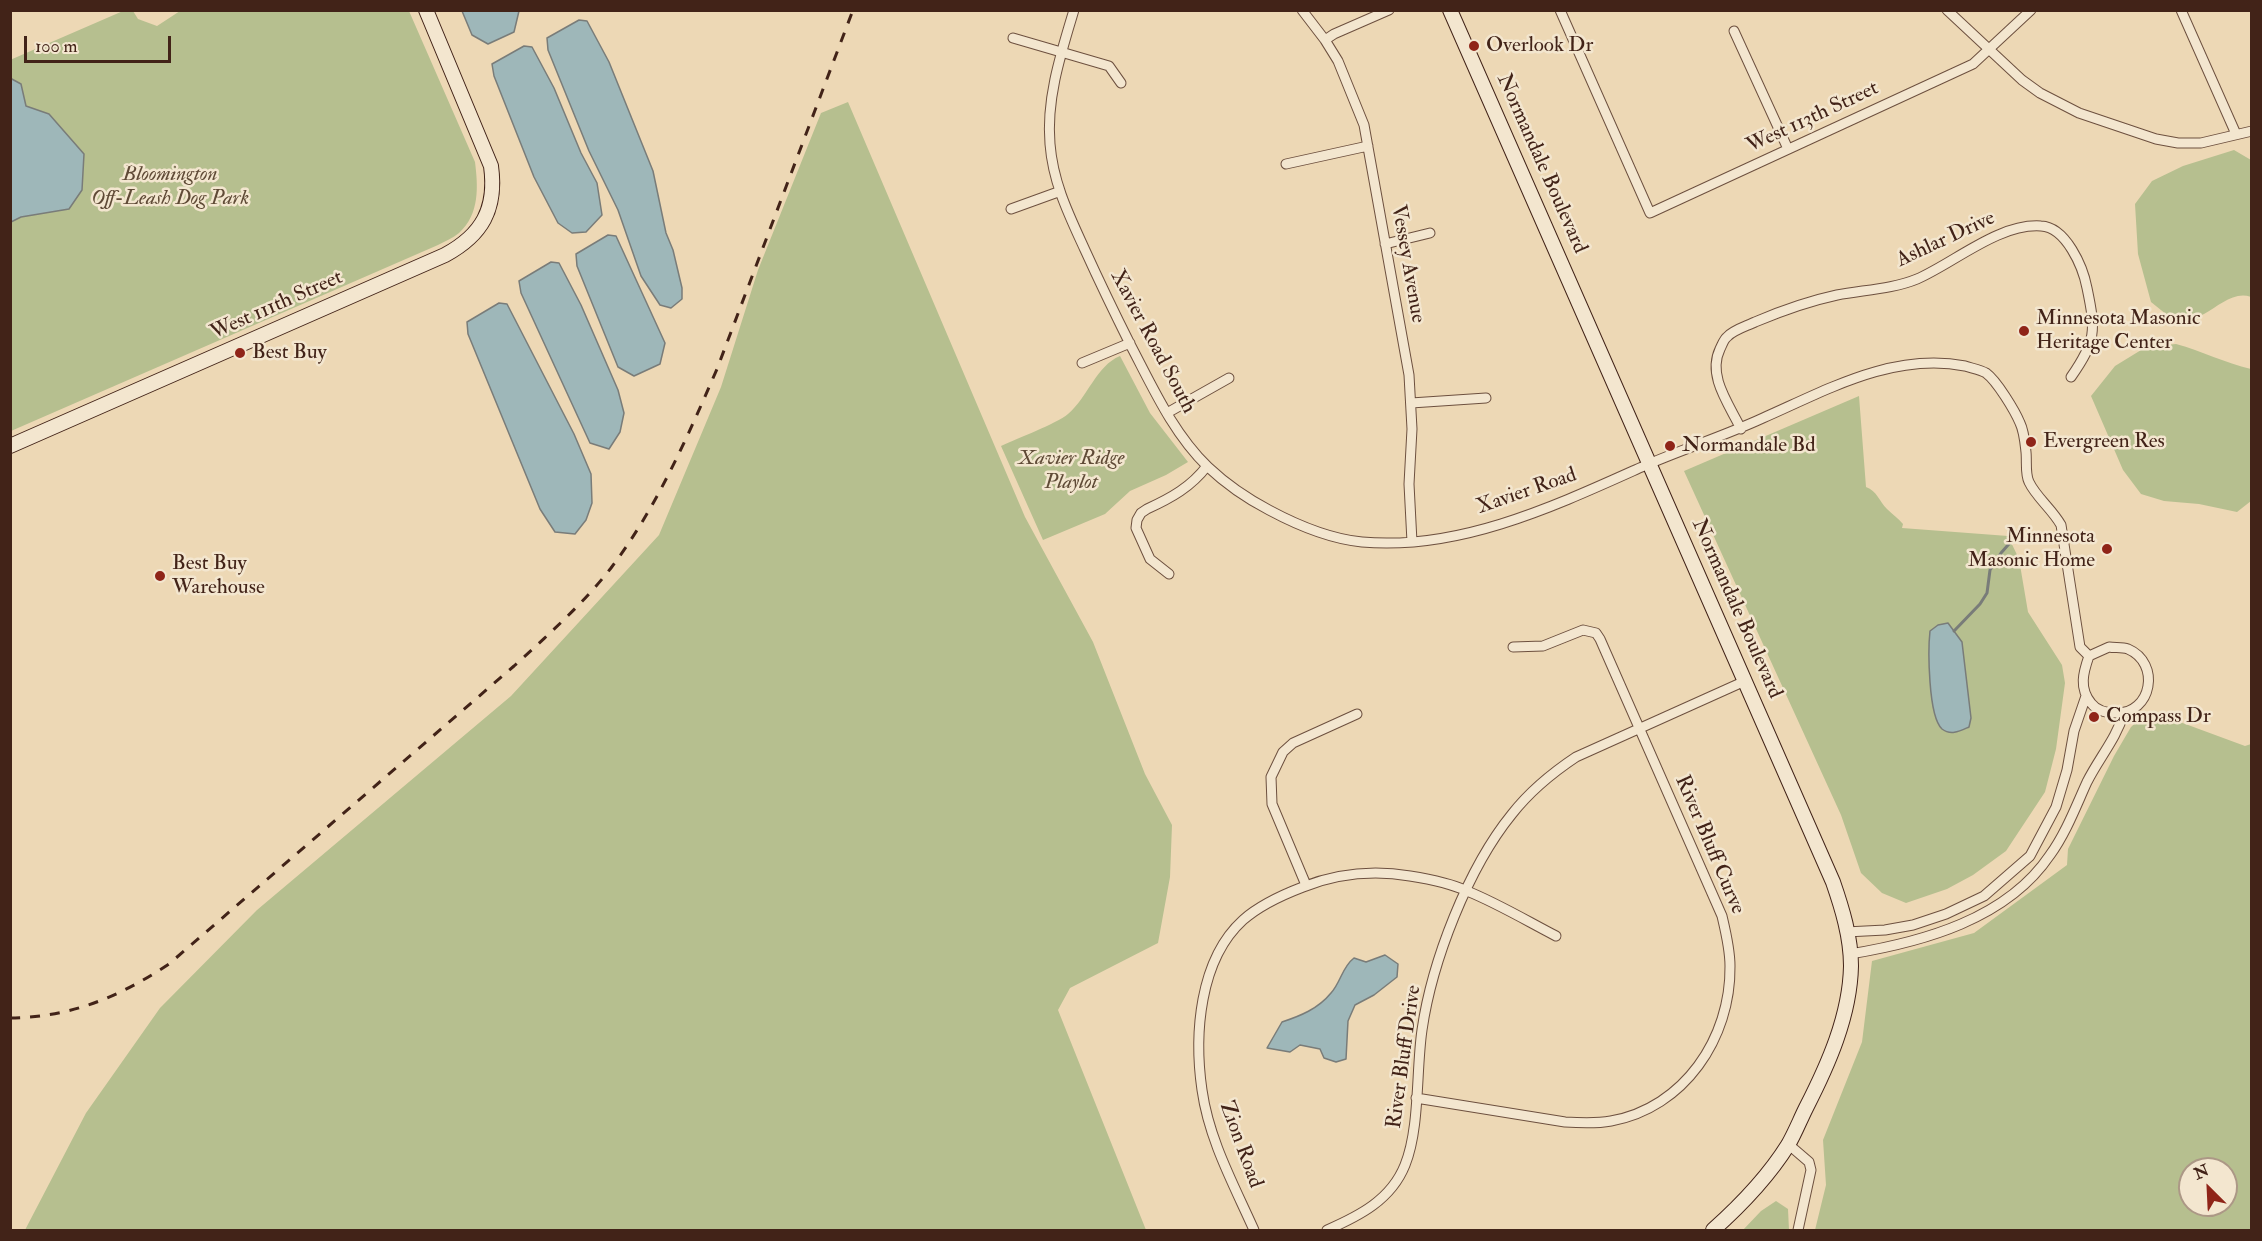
<!DOCTYPE html>
<style>
body{margin:0}
#map{position:relative;width:2262px;height:1241px;overflow:hidden;background:#edd8b5;font-family:"IM FELL Double Pica",serif}
canvas{display:block}
.frame{position:absolute;inset:0;border:12px solid #422318;pointer-events:none}
.north{position:absolute;left:2178px;top:1157px;width:60px;height:60px;box-sizing:border-box;background:#f3e6cf;border:2px solid #ac9886;border-radius:50%;rotate:336deg;font-size:16px;font-weight:700;line-height:24px;text-align:center;color:#422318}
.north::after{content:'';display:block;margin:auto;width:21px;height:27px;background:#8f2418;clip-path:polygon(50% 0,100% 100%,50% 72%,0 100%)}
.scale{position:absolute;left:24px;top:36px;width:147px;height:27px;box-sizing:border-box;border:3px solid #422318;border-top:0;padding-left:8px;font-size:18px;line-height:21px;white-space:nowrap;color:#422318;-webkit-text-stroke:4px #f3e6cf;paint-order:stroke}
</style>
<div id="map">
<canvas width="2262" height="1241"></canvas>
<div class="frame"></div>
<div class="north">N</div>
<div class="scale">100 m</div>
</div>
<script>
const ctx = document.querySelector('canvas').getContext('2d');
ctx.lineJoin = 'round';
function fill(path, color) {
  ctx.fillStyle = color;
  ctx.fill(path, 'evenodd');
}
function strokePath(path, color, width, dash) {
  ctx.strokeStyle = color;
  ctx.lineWidth = width;
  ctx.lineCap = dash ? 'butt' : 'round';
  ctx.setLineDash(dash || []);
  ctx.stroke(path);
}
function write(font, color, halo, rows, align = 'center') {
  ctx.font = font + ' "IM FELL Double Pica",serif';
  ctx.lineWidth = 5;
  ctx.setLineDash([]);
  ctx.textBaseline = 'middle';
  ctx.strokeStyle = halo;
  ctx.fillStyle = color;
  for (const [text, x, y, turn = 0] of rows) {
    ctx.save();
    ctx.translate(x, y);
    ctx.rotate((+turn || 0) * Math.PI / 180);
    ctx.textAlign = isNaN(turn) ? turn : align;
    if (halo) ctx.strokeText(text, 0, 0);
    ctx.fillText(text, 0, 0);
    ctx.restore();
  }
}
fill(new Path2D(`
 M123 11H133L138 19 157 26 180 11H409L475 162C478 186 480 214 459 233 453 238 445 241 438 245L11 431 10 60Z
 M848 102 1025 517 1093 642 1145 774 1172 825 1170 877 1158 943 1070 988 1058 1010 1146 1230H25L86 1113 160 1008 257 910 511 696 659 535 721 387 758 270 821 113Z
 M2234 150 2251 160V297C2234 291 2219 306 2204 314 2196 318 2186 320 2177 323L2151 302 2138 254 2135 204 2152 181 2183 166Z
 M2176 344C2202 351 2225 363 2251 369V501L2237 512 2199 504 2164 501 2141 494 2123 470 2091 396 2115 366 2146 347Z
 M1120 356 1150 413 1188 462 1166 475 1130 491 1105 514 1043 540 1001 446C1018 438 1056 424 1068 414 1088 397 1096 366 1120 356Z
 M1859 396 1866 487C1877 491 1879 501 1887 509 1893 515 1898 518 1903 524L1902 528 2008 536 2019 559 2028 612 2062 665 2065 683 2056 749 2045 792 2006 851 1973 875 1947 889 1906 903 1882 893 1861 873 1841 815 1684 471Z
 M2161 715 2245 746 2251 744V1230H1815L1826 1185 1823 1140 1862 1042 1872 961 1974 933 2067 865 2068 849 2114 756 2131 727 2143 716ZM2190 1169H2226V1205H2190Z
 M1776 1201 1788 1209 1789 1230H1743L1761 1211Z`), '#b6bf8f');
const water = new Path2D(`
 M519 11 514 32 488 44 472 35 462 11Z
 M579 20 587 21 609 62 653 171 666 233 673 250 682 288V299L671 308 660 305 641 276 618 210 589 151 548 50 547 38Z
 M524 46 532 47 554 88 581 153 597 183 602 215 586 232 572 233 558 223 534 177 494 76 492 64Z
 M10 78 21 84 26 106 49 114 84 154 82 190 69 209 21 217 11 222Z
 M608 235 616 236 665 343 660 364 634 376 618 367 577 266 576 254Z
 M551 262 559 263 581 305 618 390 624 413 620 432 609 449 590 443 521 293 519 281Z
 M499 303 507 304 574 434 591 474 592 503 586 520 575 534 555 532 540 509 468 334 467 322Z
 M1948 623 1962 642 1971 718 1969 727C1960 731 1951 736 1942 729 1928 716 1928 649 1930 631L1938 625Z
 M1385 955 1398 964 1397 977 1374 995 1355 1005 1348 1021 1346 1059 1336 1062 1324 1058 1320 1049 1300 1045 1290 1052 1267 1048 1282 1022C1300 1016 1318 1009 1331 993 1341 982 1342 967 1354 958L1366 962Z`);
fill(water, '#9eb7b9');
strokePath(water, '#797c79', 1.5);
strokePath(new Path2D(`
 M1954 631 1980 604 1987 593 1990 570 2001 553 2022 529`), '#797c79', 3);
const street = new Path2D(`
 M1074 10C1061 53 1046 99 1050 144 1053 183 1069 215 1085 250 1100 283 1115 314 1131 346 1153 388 1173 433 1208 467 1226 484 1248 499 1269 510 1297 525 1331 539 1362 542 1460 551 1557 505 1644 466 1683 449 1724 436 1763 418 1827 390 1893 352 1965 366 1971 368 1981 370 1986 373 1997 381 2015 411 2020 423 2024 431 2025 443 2026 452 2027 462 2025 474 2029 482 2036 497 2052 509 2061 525L2080 647 2089 656
 M1302 10 1325 40 1338 61 1364 125 1409 375 1412 429 1409 484 1412 542
 M1560 10 1650 213 1973 64 2031 10
 M1947 10 2022 80 2040 93 2079 113 2156 139 2178 143H2201L2252 131
 M2181 10 2236 134
 M1734 31 1788 149
 M1013 38 1109 66 1121 83
 M1325 40 1334 34 1389 10
 M1286 164 1368 146
 M1011 209 1058 192
 M1385 244 1430 233
 M1082 363 1130 343
 M1411 403 1486 398
 M1167 413 1229 378
 M1741 429C1729 404 1707 376 1720 349 1722 345 1724 339 1727 337 1733 330 1747 326 1755 322 1781 311 1809 301 1837 295 1863 290 1893 289 1917 279 1954 263 1999 223 2041 226 2066 227 2083 267 2087 288 2096 331 2096 341 2071 377
 M1169 574 1150 559 1136 528 1137 520 1141 513 1147 509C1171 498 1191 487 1207 466
 M2109 647C2115 648 2122 647 2128 649 2161 663 2152 714 2116 713 2107 713 2097 711 2091 703 2079 688 2083 673 2089 656Z
 M1306 885 1272 804 1271 777 1283 752 1293 743 1357 714
 M1846 932 1885 930 1913 925 1946 914 1984 896 2030 856 2056 807 2067 770 2074 731 2086 696
 M1850 954C1923 942 2007 919 2050 855 2066 833 2076 806 2087 782 2099 758 2116 739 2124 713
 M1416 1098 1565 1122C1580 1123 1595 1124 1611 1121 1684 1108 1731 1038 1730 966 1730 949 1726 933 1722 916L1600 639 1596 633 1583 630 1543 646 1513 647
 M1788 1144 1809 1162 1811 1170 1798 1230
 M1254 1230C1234 1185 1209 1140 1202 1090 1194 1035 1199 960 1243 920 1260 905 1282 895 1303 887 1336 874 1374 870 1410 876 1429 879 1450 883 1467 891 1497 903 1527 921 1556 936
 M1327 1230C1359 1216 1391 1200 1405 1165 1420 1128 1416 1071 1422 1030 1432 961 1468 868 1512 814 1530 791 1552 773 1576 757L1745 681`);
const secondary = new Path2D(`
 M1450 10 1833 882C1842 908 1851 937 1851 966 1850 1016 1828 1065 1806 1108 1800 1120 1795 1133 1788 1145 1768 1177 1741 1205 1713 1230
 M10 446 445 255C482 235 497 209 491 166L426 10`);
strokePath(street, '#6d503f', 11);
strokePath(secondary, '#422318', 16);
strokePath(street, '#f3e6cf', 9);
strokePath(secondary, '#f3e6cf', 14);
strokePath(new Path2D(`
 M10 1018C72 1017 119 997 169 964L514 666C548 635 583 604 611 568 657 507 687 438 717 369L853 10`), '#422318', 3, [10, 10]);
for (const [x, y, r, color] of [
 [1474,46,6,"#8f2418"],
 [2024,331,6,"#8f2418"],
 [240,353,6,"#8f2418"],
 [2031,442,6,"#8f2418"],
 [1670,446,6,"#8f2418"],
 [2107,549,6,"#8f2418"],
 [160,576,6,"#8f2418"],
 [2094,717,6,"#8f2418"]
]) {
  const dot = new Path2D();
  dot.arc(x, y, r, 0, 2 * Math.PI);
  ctx.fillStyle = color;
  ctx.fill(dot);
  strokePath(dot, '#f3e6cf', 2);
}
write('21px', '#422318', '#f3e6cf', [
 ["Overlook Dr",1486,46],
 ["Minnesota Masonic",2036,319],
 ["Heritage Center",2036,343],
 ["Best Buy",252,353],
 ["Evergreen Res",2043,442],
 ["Normandale Bd",1682,446],
 ["Minnesota",2095,537,"right"],
 ["Masonic Home",2095,561,"right"],
 ["Best Buy",172,564],
 ["Warehouse",172,588],
 ["Compass Dr",2106,717]
], 'left');
write('21px', '#422318', '#f3e6cf', [
 ["West 113th Street",1813,118,-25],
 ["Normandale Boulevard",1541,164,66],
 ["Ashlar Drive",1946,240,-25],
 ["Vessey Avenue",1407,264,80],
 ["West 111th Street",277,306,-24],
 ["Xavier Road South",1152,342,62],
 ["Xavier Road",1527,492,-19],
 ["Normandale Boulevard",1736,609,66],
 ["River Bluff Curve",1709,845,67],
 ["River Bluff Drive",1405,1057,-82],
 ["Zion Road",1240,1145,70]
]);
write('italic 21px', '#5f4a36', '#f3e6cf', [
 ["Bloomington",170,175],
 ["Off-Leash Dog Park",170,199],
 ["Xavier Ridge",1071,459],
 ["Playlot",1071,483]
]);
</script>
